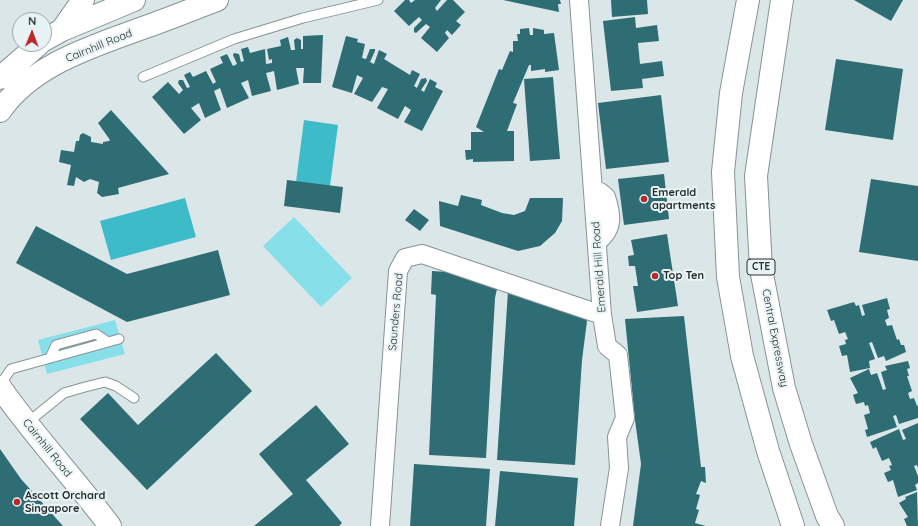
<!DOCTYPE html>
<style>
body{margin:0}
#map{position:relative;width:918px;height:526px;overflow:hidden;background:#dbe6e8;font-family:Quicksand,sans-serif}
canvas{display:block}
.north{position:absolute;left:12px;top:12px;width:40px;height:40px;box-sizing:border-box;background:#e8f3f5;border:1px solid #9ba4a5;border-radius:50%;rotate:1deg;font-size:11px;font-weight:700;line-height:16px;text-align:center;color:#282d2d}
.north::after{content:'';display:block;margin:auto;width:14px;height:18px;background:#b9292a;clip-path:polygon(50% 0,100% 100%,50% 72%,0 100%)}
</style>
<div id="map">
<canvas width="918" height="526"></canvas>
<div class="north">N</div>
</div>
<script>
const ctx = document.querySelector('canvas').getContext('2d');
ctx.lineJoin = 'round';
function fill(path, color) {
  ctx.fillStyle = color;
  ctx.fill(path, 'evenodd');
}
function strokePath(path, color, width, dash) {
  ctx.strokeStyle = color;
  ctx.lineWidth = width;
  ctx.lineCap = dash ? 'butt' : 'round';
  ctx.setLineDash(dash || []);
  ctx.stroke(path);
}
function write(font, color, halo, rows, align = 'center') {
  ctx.font = font + ' Quicksand,sans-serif';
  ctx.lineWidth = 4;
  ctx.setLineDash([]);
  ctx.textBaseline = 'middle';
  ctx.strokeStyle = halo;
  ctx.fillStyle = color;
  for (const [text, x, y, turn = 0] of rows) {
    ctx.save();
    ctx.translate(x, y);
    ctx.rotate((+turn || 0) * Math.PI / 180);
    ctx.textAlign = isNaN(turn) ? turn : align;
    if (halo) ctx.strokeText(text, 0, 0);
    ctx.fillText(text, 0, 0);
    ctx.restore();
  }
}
fill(new Path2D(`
 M294 217 352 278 321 307 263 246Z
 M115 320 125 354 47 374 38 340Z`), '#87dfea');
fill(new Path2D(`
 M304 120 338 125 330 186 296 182Z
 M185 198 196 237 111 260 100 221Z`), '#3ebbc9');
fill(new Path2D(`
 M405 0H409L411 3 415 0H441L435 8 437 11 447 0H453L465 12 456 21 461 25 452 35 447 30 445 33 449 38 437 52 421 38 430 27 426 24 416 33 414 32V28L422 20 419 17 409 26 394 11Z
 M503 0H560L561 4H558L559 12Z
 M611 0H647L648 14 612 17Z
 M854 0H903L891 21Z
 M635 17 636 28 657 25 659 41 638 43 640 64 662 61 664 76 642 79 643 88 611 91 603 21Z
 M529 28 530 35H533V28L544 30V34L554 33 559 70 545 72V69L531 71V65H529L513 103 517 104 507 131H514V161L473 162V159L466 160 465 150H471V132H484L476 127 499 69 502 70 510 51 513 52V41H518L517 34H520V29Z
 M323 35 321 83H303L304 68H296L299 84 277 90 274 71 266 73 271 91 252 96 248 80 241 83 249 98 227 108 220 88 214 91 221 110 205 118 199 103 191 108 201 120 184 134 152 97 168 82 179 94 183 90 178 83 179 80H183L187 88 190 87 184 75 190 72 193 77 206 71 213 84 216 82 210 69 223 63 220 57 227 54 233 66 237 64 233 55 234 53 239 54 241 62 244 61 241 49 248 47 250 53 265 49 266 64 272 63V59L269 60 267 49 281 46 280 40 288 37 291 50H295L294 40 297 38 301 40V49H303V36Z
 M346 36 358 39 357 42 365 44 362 58 366 59 370 49H375V51L370 62 374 64 379 50 387 54 384 59 410 75 412 70 420 74 414 86 417 88 421 79 426 78 427 81 421 90 424 92 430 79 437 83 435 87 443 91 422 131 404 122 411 110 405 106 398 119 377 108 388 89 382 87 372 102 354 94 363 78 357 75 352 93 332 87Z
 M836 59 903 69 893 140 825 130Z
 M553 77 560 159 530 161 524 79Z
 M661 95 669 162 606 169 598 103Z
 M111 110 169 174 118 188 119 194 102 197 97 193 99 182 90 179 84 182 76 177 74 186 67 185 71 165 59 162 61 150 74 152 76 141H79L80 135 83 133 91 137V142L103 144V142L109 141 110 140 98 123Z
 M664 174 669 219 624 225 618 179Z
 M871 179 918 186V261L859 252Z
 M287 180 343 187 340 213 284 206Z
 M461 195 482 200 481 205 502 213 514 215 525 211 530 198H563L562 221 555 233 540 246 518 251 440 226 439 201 458 206Z
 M414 209 429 220 420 231 405 220Z
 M36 226 127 274 218 250 230 295 127 322 16 263Z
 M667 234 678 306 637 312 633 286H638L635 266H629L628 256 634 255 631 240Z
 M432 271 447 272 497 289 495 298 486 458 429 455 436 295 431 294Z
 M508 291 585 318 587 321 582 360 575 465 497 460Z
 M887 298 890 309 887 310 889 318 885 320 887 326 892 325 897 340 899 339 901 345H904L906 352 886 361 884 356 878 358 872 342 869 343 875 359 869 361 870 368 850 372 847 355 842 356 839 346 846 344 845 340 848 339 845 332 839 334 834 320 831 321 827 310 854 302 856 306 859 305 862 316 865 315 862 305Z
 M684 316 701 467H705L706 483 701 481 696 494 700 495 696 509 699 510 695 523 706 526H633L641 464 635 420 625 319Z
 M216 353 252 391 147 490 80 419 108 393 138 425Z
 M908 361 910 368 907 369 909 376H907L912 391 908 393 910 399 914 398 917 406 918 405V418L899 424 896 415 893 416 897 427 867 437 865 430 868 429 864 415 870 413 868 405 865 406 864 402 856 404 853 395 858 393 850 378 869 369 871 375 877 373 883 390 886 389 881 372 887 370 885 366Z
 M316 405 349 444 306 480 342 523 339 526H254L293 494 259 454Z
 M918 423V468L917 465 914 466 918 476V483L915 485 917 490 898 497 893 480 888 482 884 473 891 470 889 466 892 465 889 458 882 461 876 447 873 449 870 442 899 429 903 440 906 439 902 430Z
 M0 449 21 479 63 526H0Z
 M414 464 490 469 486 526H410Z
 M500 471 578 478 574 526H495Z
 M917 492 918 526H907L904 519 908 517 899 503 906 499 905 497Z`), '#2e6d74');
const lane = new Path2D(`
 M143 77 234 39 303 18 378 0
 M50 358 56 345 96 334 108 342
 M0 385 11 369 119 339
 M27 423 64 393 85 387 105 382 116 386 134 398`);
const street = new Path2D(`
 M579 0 602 315 607 346 618 355 625 418 617 437 619 468 610 526
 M594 191 600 192 606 197C612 216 614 229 597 242
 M380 526 398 271 405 258 422 254 602 315`);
const secondary = new Path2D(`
 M62 30 83 0
 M44 40 62 30 134 0
 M0 78 39 44
 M0 111C31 66 88 48 137 30 164 21 190 10 217 0
 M0 387C34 436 75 479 110 526`);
const highway = new Path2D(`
 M748 0 731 93 723 172 728 277 742 356 768 451 793 526
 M782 0 756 176 761 269 784 388 801 444 827 516 833 526`);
strokePath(lane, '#889395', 11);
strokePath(street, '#889395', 20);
strokePath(secondary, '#889395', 24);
strokePath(highway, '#889395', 24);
strokePath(lane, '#fff', 9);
strokePath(street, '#fff', 18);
strokePath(secondary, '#fff', 22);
strokePath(highway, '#fff', 22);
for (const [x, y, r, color] of [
 [644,199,4,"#b9292a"],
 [655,276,4,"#b9292a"],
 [17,502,4,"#b9292a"]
]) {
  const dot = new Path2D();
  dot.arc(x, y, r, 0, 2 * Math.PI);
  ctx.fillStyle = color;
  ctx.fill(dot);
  strokePath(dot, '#e8f3f5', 1.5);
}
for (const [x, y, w] of [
 [761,267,28]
]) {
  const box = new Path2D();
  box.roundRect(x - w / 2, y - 8, w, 16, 3);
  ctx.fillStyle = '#e8f3f5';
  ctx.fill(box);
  strokePath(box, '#282d2d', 1);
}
write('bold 10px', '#282d2d', null, [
 ["CTE",761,267]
]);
write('11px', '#282d2d', '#e8f3f5', [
 ["Cairnhill Road",99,46,-22],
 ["Emerald Hill Road",599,267,-94],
 ["Saunders Road",396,312,-85],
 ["Central Expressway",775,338,79],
 ["Cairnhill Road",47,448,51]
]);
write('bold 11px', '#282d2d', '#e8f3f5', [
 ["Emerald",652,193],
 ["apartments",652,206],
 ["Top Ten",663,276],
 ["Ascott Orchard",25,496],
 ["Singapore",25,509]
], 'left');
</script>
